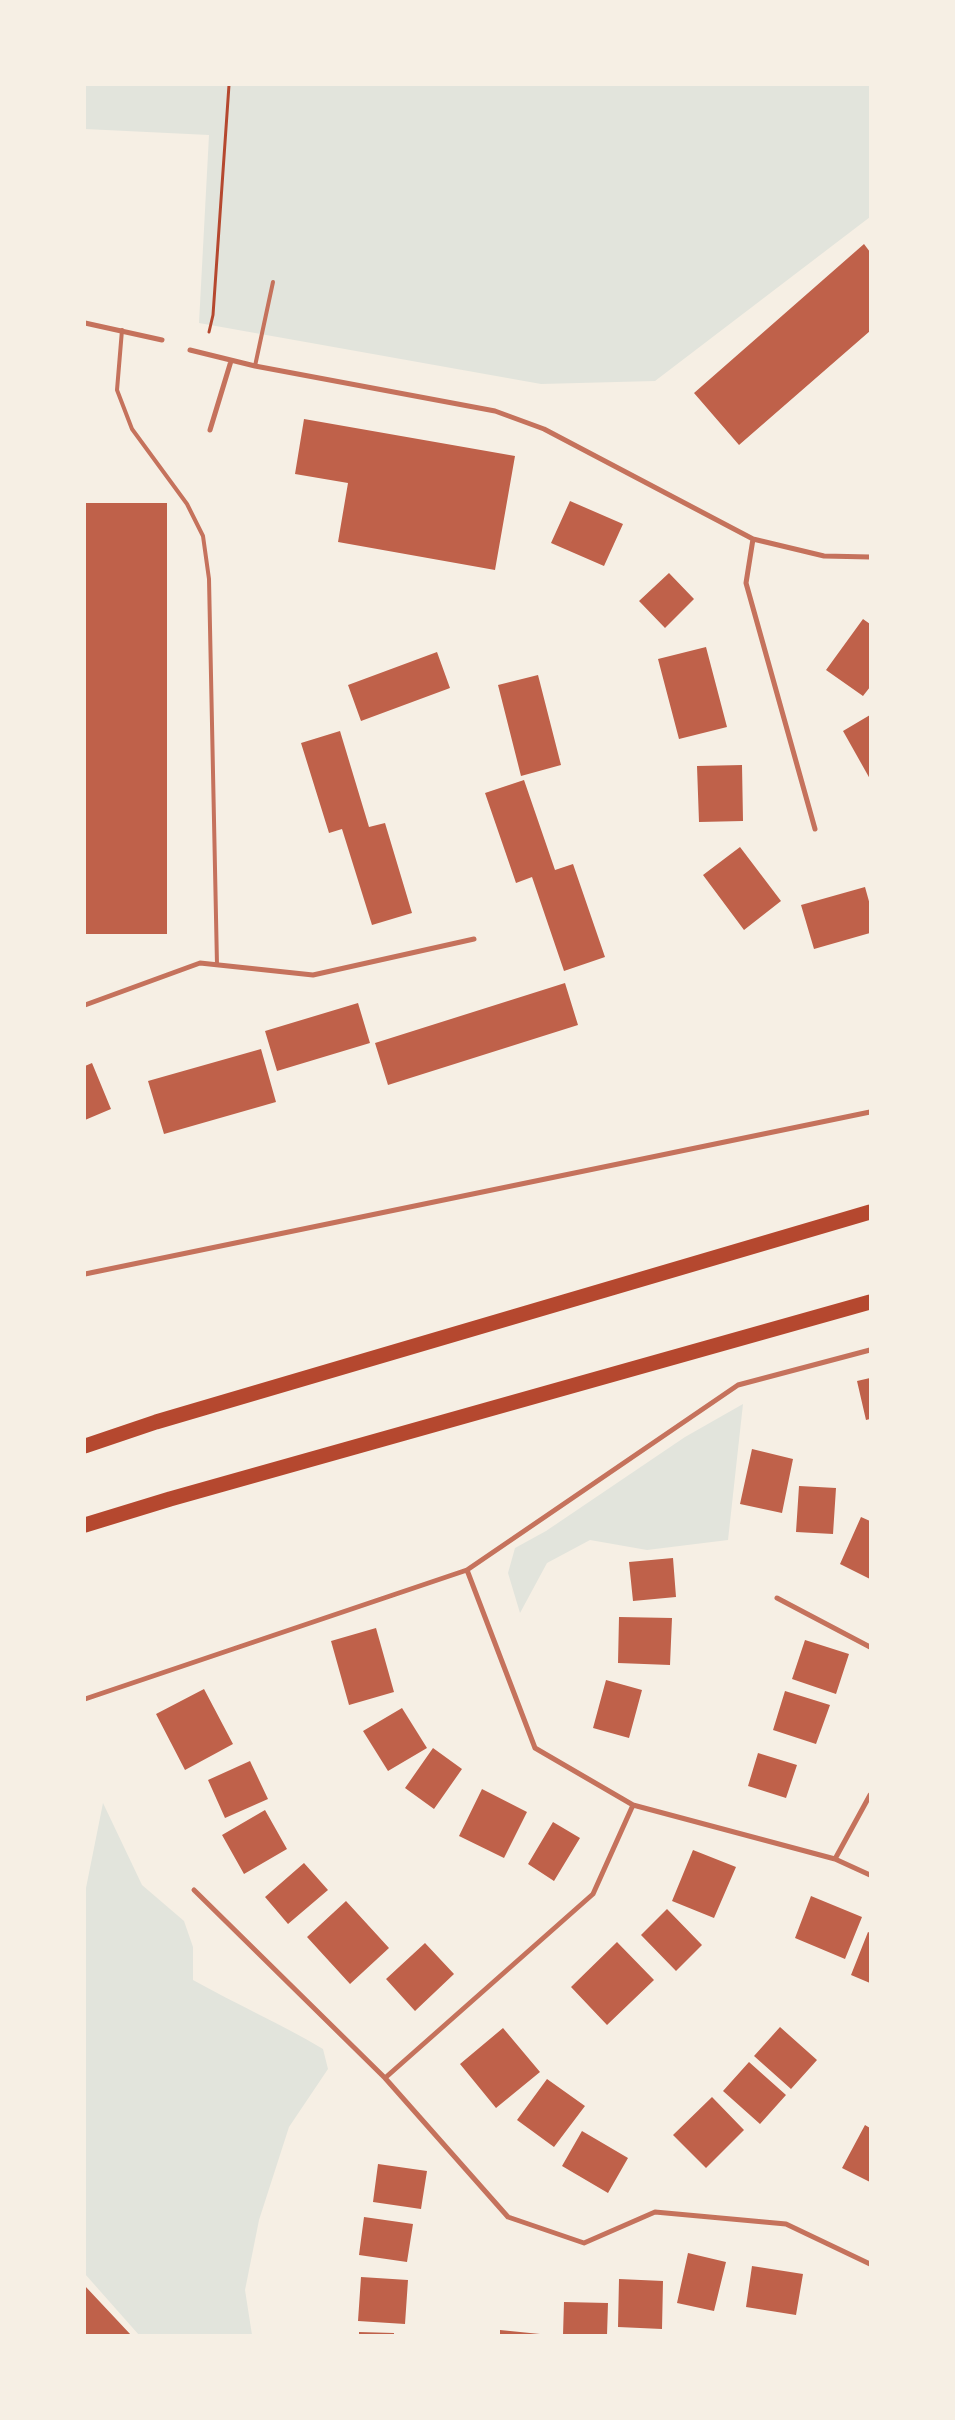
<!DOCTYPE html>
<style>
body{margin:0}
#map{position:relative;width:955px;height:2420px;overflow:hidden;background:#f6efe4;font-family:Arial,sans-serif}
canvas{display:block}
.frame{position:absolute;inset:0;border:86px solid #f6efe4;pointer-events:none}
</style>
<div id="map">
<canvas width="955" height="2420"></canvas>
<div class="frame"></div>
</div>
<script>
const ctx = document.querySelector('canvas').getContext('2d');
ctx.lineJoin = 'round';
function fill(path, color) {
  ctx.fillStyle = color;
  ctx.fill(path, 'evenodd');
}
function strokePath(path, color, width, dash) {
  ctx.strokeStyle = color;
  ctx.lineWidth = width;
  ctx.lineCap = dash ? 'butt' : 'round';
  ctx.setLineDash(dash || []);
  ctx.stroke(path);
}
fill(new Path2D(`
 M85 85H870V217L655 381 541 384 199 323 209 135 85 129Z
 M743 1404 728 1540 647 1550 590 1540 547 1563 520 1613 508 1573 515 1548 546 1531 685 1437Z
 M103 1803 142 1885 184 1921 193 1947V1980C236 2004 281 2024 323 2049L328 2069 289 2127 259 2220 245 2290 252 2335H139L85 2274V1893Z`), '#e2e4dc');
fill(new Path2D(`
 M864 244 870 252V331L739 445 694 393Z
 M304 419 515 456 495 570 338 542 348 483 295 474Z
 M570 501 623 524 604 566 551 543Z
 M85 503H167V934H85Z
 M669 573 694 599 665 628 639 601Z
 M863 619 870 624V687L863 696 826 670Z
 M706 647 727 727 679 739 658 659Z
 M437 652 450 688 361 721 348 685Z
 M538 675 561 765 521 776 498 685Z
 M870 715V779L843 731Z
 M340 731 369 827 385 823 412 913 372 925 342 829 329 833 301 743Z
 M742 765 743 821 699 822 697 766Z
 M524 780 555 870 573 864 605 957 564 971 532 877 516 883 485 793Z
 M740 847 781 901 744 930 703 875Z
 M865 887 870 905V933L814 949 801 905Z
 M565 983 578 1025 388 1085 375 1043Z
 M358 1003 370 1043 277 1071 265 1031Z
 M261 1049 276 1102 164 1134 148 1081Z
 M92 1063 111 1109 85 1120V1066Z
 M870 1378V1419L866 1420 857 1381Z
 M752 1449 793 1459 782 1513 740 1504Z
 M799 1486 836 1488 833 1534 796 1532Z
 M861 1517 870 1521V1579L840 1564Z
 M673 1558 676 1597 633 1601 629 1562Z
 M619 1617 672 1618 670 1665 618 1663Z
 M376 1628 394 1692 349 1705 331 1641Z
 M805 1640 849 1654 836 1694 792 1679Z
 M606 1680 642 1690 629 1738 593 1728Z
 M204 1689 233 1744 185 1770 156 1714Z
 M785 1691 830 1705 816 1744 773 1730Z
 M402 1708 427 1748 388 1771 363 1731Z
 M433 1748 462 1769 434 1809 405 1788Z
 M758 1753 797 1765 786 1798 748 1786Z
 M250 1761 268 1799 225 1818 208 1780Z
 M482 1789 527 1812 504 1858 459 1836Z
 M265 1810 287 1849 244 1874 222 1835Z
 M553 1822 580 1838 554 1881 528 1864Z
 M693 1850 736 1867 714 1918 672 1901Z
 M304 1863 328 1890 288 1924 265 1897Z
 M811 1896 862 1917 845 1959 795 1938Z
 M346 1901 389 1948 350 1984 307 1937Z
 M667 1909 702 1945 676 1971 641 1935Z
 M868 1932 870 1933V1983L851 1975Z
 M617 1942 654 1980 607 2025 571 1987Z
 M425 1943 454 1974 415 2011 386 1979Z
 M780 2027 817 2060 791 2089 754 2056Z
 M503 2028 540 2072 496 2108 460 2064Z
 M749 2062 786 2095 760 2124 723 2091Z
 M547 2079 585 2106 554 2147 517 2120Z
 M712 2097 744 2130 706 2168 673 2135Z
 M865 2125 870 2128V2182L842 2168Z
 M582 2131 628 2158 608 2193 562 2166Z
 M378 2164 427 2171 421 2209 373 2202Z
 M364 2217 413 2224 407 2262 359 2255Z
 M688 2253 726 2262 714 2311 677 2303Z
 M752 2266 803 2274 796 2315 746 2307Z
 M361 2277 408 2280 405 2324 358 2321Z
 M619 2279 663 2281 662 2329 618 2327Z
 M85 2286 131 2335H85Z
 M564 2302 608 2303 607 2335H563Z
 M500 2330 540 2334V2335H500Z
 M359 2332 394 2333V2335H359Z`), '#bf614a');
strokePath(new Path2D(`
 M209 332 213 315 229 85`), '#b5482f', 3);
strokePath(new Path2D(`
 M122 330 117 390 132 429 187 504 203 536 209 579 217 965
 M255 366 273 282`), '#c5725c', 4);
strokePath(new Path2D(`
 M85 323 162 340
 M190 350 255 366 495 411 544 429 753 539 824 556 870 557
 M210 430 231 361
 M753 539 746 583 815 829
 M85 1005 200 963 313 975 474 939
 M85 1274 870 1112
 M467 1570 535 1748 633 1805 835 1859 870 1875
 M777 1598 870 1647
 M85 1699 467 1570 738 1385 870 1350
 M835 1859 870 1795
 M194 1890 385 2078 508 2217 584 2243 655 2212 786 2224 870 2264
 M385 2078 593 1894 633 1805`), '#c5725c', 5);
strokePath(new Path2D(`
 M85 1446 156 1422 870 1212
 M85 1525 170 1499 870 1302`), '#b5482f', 15);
</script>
